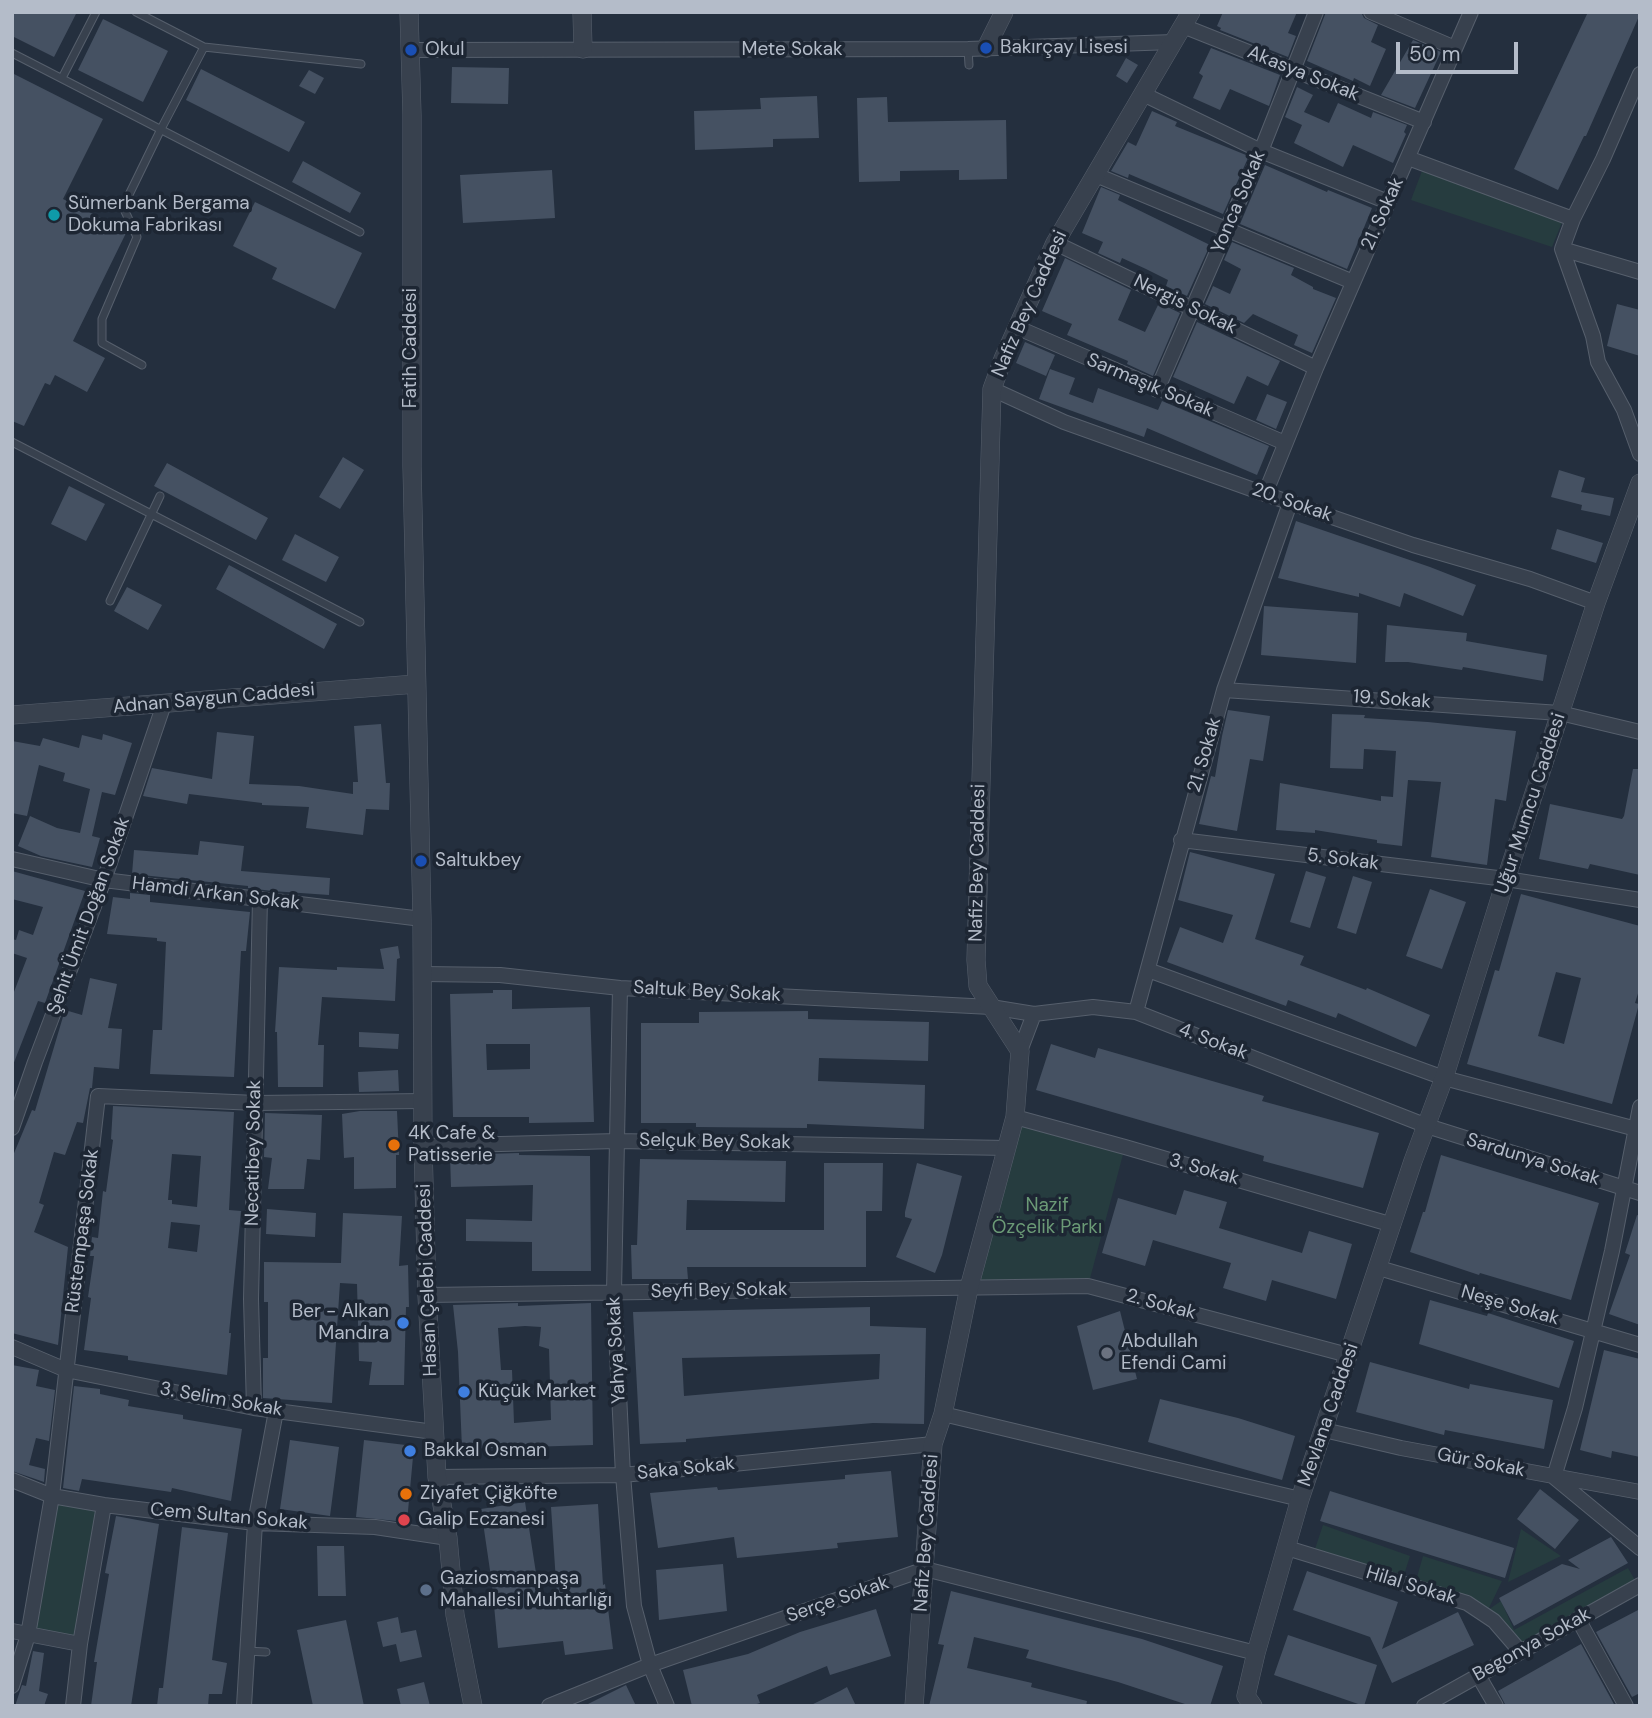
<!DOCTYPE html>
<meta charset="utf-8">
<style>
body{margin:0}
#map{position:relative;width:1652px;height:1718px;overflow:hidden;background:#242f3e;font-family:"DM Sans",sans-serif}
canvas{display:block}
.frame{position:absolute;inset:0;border:14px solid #b4bcc9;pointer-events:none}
.scale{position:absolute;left:1396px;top:42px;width:122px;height:32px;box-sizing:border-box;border:4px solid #b4bcc9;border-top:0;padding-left:9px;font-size:21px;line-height:24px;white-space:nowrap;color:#b4bcc9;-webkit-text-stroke:5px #1d2633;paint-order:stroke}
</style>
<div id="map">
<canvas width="1652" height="1718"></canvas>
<div class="frame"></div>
<div class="scale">50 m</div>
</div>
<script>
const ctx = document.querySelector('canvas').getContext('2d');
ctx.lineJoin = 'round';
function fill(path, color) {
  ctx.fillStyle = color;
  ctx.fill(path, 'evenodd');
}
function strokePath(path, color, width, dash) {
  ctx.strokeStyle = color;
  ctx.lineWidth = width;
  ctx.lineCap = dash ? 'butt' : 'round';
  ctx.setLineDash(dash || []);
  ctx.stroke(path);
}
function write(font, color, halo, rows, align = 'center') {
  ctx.font = font + ' "DM Sans",sans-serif';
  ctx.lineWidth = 7;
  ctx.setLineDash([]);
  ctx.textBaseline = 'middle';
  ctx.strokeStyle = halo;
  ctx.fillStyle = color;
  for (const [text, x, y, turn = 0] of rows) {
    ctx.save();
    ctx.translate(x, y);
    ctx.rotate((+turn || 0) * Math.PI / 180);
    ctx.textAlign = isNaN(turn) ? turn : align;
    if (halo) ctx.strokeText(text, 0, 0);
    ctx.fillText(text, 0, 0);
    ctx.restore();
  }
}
fill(new Path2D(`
 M1422 171 1563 220 1552 247 1411 200Z
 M1015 1117 1125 1147 1088 1286 969 1288Z
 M52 1496 104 1505 80 1644 28 1635Z
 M1323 1525 1410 1556 1403 1578 1314 1552Z
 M1521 1529 1561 1556 1508 1582Z
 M1423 1556 1502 1581 1488 1610 1501 1601 1514 1630 1628 1568 1636 1582 1521 1645 1487 1611 1415 1584Z`), '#263c3f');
fill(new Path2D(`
 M12 12H77L54 57 12 36Z
 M1223 12H1297L1288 33 1296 36 1288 57 1220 30 1221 28 1217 26Z
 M1326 12H1361L1364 18 1378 25 1371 42 1386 49 1370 86 1354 78 1353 81 1307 61Z
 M1588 12 1640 14 1586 136H1584L1558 190 1514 169Z
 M103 19 168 51 143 102 78 70Z
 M1413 40 1441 52 1415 108 1381 95Z
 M1211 48 1280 75 1269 106 1230 89 1220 110 1193 98 1203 76 1199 73Z
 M1126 58 1138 65 1127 83 1116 76Z
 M452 67 509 68 508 104 451 103Z
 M201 69 305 122 289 152 186 100Z
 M309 70 324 78 315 94 299 86Z
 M12 73 103 119 63 199 127 231 73 341 105 358 87 392 55 375 50 385 45 383 24 426 12 421Z
 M1297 87 1313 95 1304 112 1329 123 1338 103 1371 118 1373 112 1407 125 1404 132 1406 134 1393 163 1353 145 1343 167 1294 143 1302 125 1285 117Z
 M817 96 819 138 773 139V147L695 150 694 111 761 109 760 98Z
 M887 97 888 122 1006 120 1007 179 959 180V170L900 171V181L859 182 857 98Z
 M1152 111 1177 122 1175 126 1246 155 1248 158 1223 214 1129 174 1128 178 1111 171 1128 142 1136 146Z
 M303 161 361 193 350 213 292 182Z
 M1265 165 1327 192 1328 190 1372 208 1347 269 1240 224Z
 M552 170 555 218 463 223 460 175Z
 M1101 187 1120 195 1118 200 1210 245 1187 296 1166 286 1168 280 1146 269 1122 258 1120 263 1098 253 1103 242 1082 233Z
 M255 202 362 253 335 309 272 279 277 268 233 246Z
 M1232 242 1294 268 1291 275 1313 287V289L1336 298 1312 353 1294 345 1298 335 1253 314 1244 323 1205 304 1213 286 1230 294 1241 269 1224 260Z
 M1065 258 1131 290 1118 320 1145 332 1159 303 1180 313 1153 376 1127 364 1128 361 1067 335 1072 324 1042 311Z
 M1617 304 1640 310V356L1607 346Z
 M1197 322 1280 361 1268 386 1247 376 1234 404 1173 377Z
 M1025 342 1055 355 1046 376 1016 363Z
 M1050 369 1075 378 1069 394 1093 403 1098 388 1158 410 1162 401 1269 446 1257 475 1147 428 1144 437 1039 399Z
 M1267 394 1287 402 1276 429 1256 420Z
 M343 457 364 470 340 509 319 497Z
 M167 463 268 518 256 540 154 486Z
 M1559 470 1585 478 1581 492 1614 498 1610 516 1581 510 1582 505 1551 497Z
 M69 486 105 504 86 541 51 524Z
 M1296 521 1430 567 1476 585 1463 616 1404 593 1400 607 1359 593V597L1278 578Z
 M1557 529 1603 543 1596 563 1551 549Z
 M295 534 339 557 326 582 282 560Z
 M229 565 337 624 324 649 216 589Z
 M127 587 162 605 148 630 114 611Z
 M1264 606 1358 613 1356 663 1261 655Z
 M1387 625 1467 633 1466 641 1547 655 1543 681 1463 667 1462 670 1408 662H1385Z
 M1228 710 1270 716 1263 761 1250 759 1237 831 1199 824 1211 776 1215 777 1222 736Z
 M1332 714 1365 715 1364 718 1428 722 1516 731 1506 801 1495 799 1487 865 1431 857 1441 782 1408 780 1402 846 1377 843V840L1315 830V833L1276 830 1280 783 1381 801V796L1393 797 1396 751 1364 749 1363 769 1330 768Z
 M381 724 386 783H390L389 810 366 809 363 835 306 828 309 807 262 805V803L189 794 187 804 143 796 152 768 212 779 217 732 254 736 249 784 299 786 353 794V782H358L354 726Z
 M103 734 132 743 115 795 102 792 92 836 100 838 92 867 41 856 18 846 30 816 57 828 80 833 90 789 63 781 65 773 39 765 27 816 12 813V741L40 746 43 738 79 748 82 735 102 740Z
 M1633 769H1640V875L1590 864 1588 869 1539 859 1550 804 1622 819 1624 816Z
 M200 841 244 846 241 871 330 878 329 895 272 891 248 888V886L132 874 134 850 198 855Z
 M1190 852 1275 874 1255 939 1304 956 1300 965 1366 990 1367 988 1430 1015 1416 1047 1338 1013 1336 1018 1288 1000 1286 1006 1167 962 1180 927 1223 943 1233 915 1178 900Z
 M12 871 85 891 45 1003 38 1001 13 1065 12 997 27 958 12 953V939L16 940 19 930 33 935 43 907 12 899Z
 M1306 871 1326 877 1310 928 1290 922Z
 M1353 876 1372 882 1356 934 1337 928Z
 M1430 889 1466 902 1442 969 1406 956Z
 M130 893 150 895V902L250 912 246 951H241L234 1077 150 1074 153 1030H162L166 942 157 941V938L107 934 113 897 130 899Z
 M1521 894 1640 926V987L1635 1003 1639 1004 1612 1104 1467 1064 1495 970 1499 971ZM1556 972 1581 978 1564 1044 1538 1036Z
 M398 946 400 958 397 959 395 1001 322 997 318 1045H324L323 1087H278L277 1032H275L279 967 337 970V967L384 969 380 949Z
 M90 978 117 984 108 1028 122 1029 119 1069 94 1067 92 1088H90L83 1123 77 1122 65 1155 54 1152 39 1203 44 1205 34 1232 68 1247 58 1345 12 1333V1158L32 1110 35 1111 65 1010 82 1015Z
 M493 990H512V1009L590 1007 594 1122 529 1123V1117H453L450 994 493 993ZM486 1044H530V1069L487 1070Z
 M808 1011V1019L929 1022 928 1061 819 1058 818 1081 925 1085 924 1129 807 1124V1128L696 1127V1123H641V1023H699V1012Z
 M359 1032 399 1034 398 1049 359 1047Z
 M1051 1044 1095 1058 1098 1048 1264 1096 1262 1101 1379 1133 1363 1188 1263 1161 1264 1156 1036 1090Z
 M398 1070 399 1091 359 1092 358 1072Z
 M113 1106 234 1112 229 1210 241 1211 229 1333H231L227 1375 128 1360V1356L84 1350 91 1298 88 1297 94 1256H90L92 1237 98 1238 103 1191 106 1192 113 1140 111 1139ZM172 1154 201 1156 197 1207 172 1204V1200H168ZM171 1222 200 1225 197 1252 168 1248Z
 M360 1111H397L399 1155H396V1188L354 1189V1157L344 1158 342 1114Z
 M265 1113 322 1115 320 1160 307 1159 304 1189H268L272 1158 264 1157Z
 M519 1153V1155L590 1156 591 1271H532V1242L466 1241V1219L532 1221 533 1185 451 1187 450 1155Z
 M1441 1155 1599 1203 1571 1300 1480 1273 1479 1275 1410 1252 1423 1212H1425Z
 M640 1159 786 1161 785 1202 687 1200 686 1230H824V1163H883L882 1211H866V1267H687L688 1279H632L631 1245H637Z
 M917 1163 962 1176 942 1255 935 1273 896 1257 912 1219 905 1217V1212Z
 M1184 1190 1227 1202 1219 1228 1302 1253 1309 1231 1352 1244 1336 1299 1272 1280 1266 1301 1223 1288 1231 1263 1153 1240 1145 1266 1102 1253 1118 1198 1176 1215Z
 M267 1209 316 1213 315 1237 266 1234Z
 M343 1213 402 1216 399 1266 408 1265 409 1307H406L404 1385H369L372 1362 359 1361 357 1284 340 1283 332 1403 263 1398V1358H268V1302H264V1262L341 1263Z
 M1637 1215 1640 1216V1325L1609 1314 1630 1255 1625 1253Z
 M1430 1300 1487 1316 1488 1313 1574 1341 1559 1388 1419 1344Z
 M518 1303V1306L591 1303 593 1445 462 1449 458 1352 453 1305ZM525 1326 541 1327 539 1346 549 1349 551 1420 514 1423 512 1370H501L498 1328Z
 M870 1307V1326L926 1328 924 1424 873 1423 686 1439V1442L640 1444 633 1312ZM880 1354 879 1379 684 1396 682 1358Z
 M1120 1311 1137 1379 1093 1390 1077 1326Z
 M1604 1350 1640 1359V1457L1612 1451 1611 1458 1580 1450Z
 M1370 1362 1469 1389 1470 1384 1553 1400 1544 1449 1445 1430 1444 1435 1356 1412Z
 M12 1365 39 1370 36 1386 55 1390 49 1441 36 1438 29 1465 45 1469 44 1482 12 1471Z
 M74 1386 100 1389V1394L129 1400 128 1406 183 1415V1419L242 1429 231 1501 172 1488 171 1492 82 1479 79 1491 63 1488Z
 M1160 1399 1238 1418 1295 1436 1282 1480 1148 1442Z
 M290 1440 339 1447 330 1516 280 1509Z
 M364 1440 414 1446 407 1522 356 1517Z
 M891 1471 898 1537 837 1543 838 1548 737 1558 734 1537 658 1548 650 1493 717 1487 718 1490 845 1479V1475Z
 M1540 1489 1579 1520 1555 1549 1517 1519Z
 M1330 1491 1514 1548 1505 1578 1320 1521Z
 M525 1502 540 1599 557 1597 551 1507 598 1504 603 1585 605 1584 613 1649 565 1655 563 1641 498 1648 492 1584 481 1509Z
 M116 1516 159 1524 131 1706H91L97 1662H94L109 1574 105 1573Z
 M182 1527 228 1533 212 1660 227 1663 222 1694H209L208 1706H157L159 1688H163Z
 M1611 1537 1628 1563 1514 1626 1499 1598 1562 1564 1580 1569 1568 1560Z
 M317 1546H344L346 1596H318Z
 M723 1564 727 1611 659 1620 656 1570Z
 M1307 1571 1398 1602 1382 1649 1458 1612 1474 1645 1392 1683 1370 1637 1293 1610Z
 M951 1591 1142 1639 1223 1666 1210 1706H1191L1118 1682 1026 1658 1029 1650 974 1637 967 1668 1032 1683 1031 1687 1087 1701 1086 1706H929L944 1645 938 1644Z
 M876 1609 891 1656 830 1675 827 1666 757 1695 760 1703 750 1706H692L683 1670 748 1654 800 1632Z
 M1640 1609V1693L1632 1697 1596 1632Z
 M398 1617 401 1633 416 1630 422 1657 400 1662 396 1644 383 1647 377 1622Z
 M346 1620 364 1706H313L297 1630Z
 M1288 1635 1377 1665 1364 1706 1274 1675Z
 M1581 1644 1615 1706H1506L1498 1691Z
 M33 1651 44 1653 39 1691 48 1694 44 1706H15L22 1685 26 1686Z
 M424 1682 430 1706H401L397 1689Z
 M626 1685 636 1706H584Z
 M847 1687 856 1706H809L840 1691Z`), '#455162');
const service = new Path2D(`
 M136 12 204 47 161 129 123 207 137 237 102 319V343L142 365
 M204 47 361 64
 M968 49 969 65
 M12 53 360 232
 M62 78 96 12
 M12 442 360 622
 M110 601 160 496
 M246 1651 266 1652`);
const minor = new Path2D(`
 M1371 12 1455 48
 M1183 26 1424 122
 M411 50 968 49 1174 42
 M1143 94 1261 151 1388 202
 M1408 158 1573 219 1603 159 1640 74
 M1096 175 1353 282
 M1573 219 1562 249 1640 272
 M1055 243 1316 368
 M1562 249 1593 336 1598 362 1624 410 1640 454
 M1016 327 1285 443
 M992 389 1064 422 1265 494 1413 545 1530 579 1596 603
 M1157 390 1261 151 1316 12
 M1265 494 1316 368 1471 12
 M1224 690 1560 713 1640 732
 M1181 840 1506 879 1640 900
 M12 859 104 880 422 919
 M1148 970 1444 1078 1640 1130
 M423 974 500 975 620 988 991 1007 1034 1014 1093 1007 1136 1012 1427 1126 1640 1193
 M620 988 614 1292 623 1475 634 1606 650 1665 667 1706
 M1136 1012 1224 690 1290 503
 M1020 1051 1034 1014
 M1640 1107 1612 1251 1575 1408 1554 1477 1640 1548
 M1015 1117 1125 1147 1393 1225
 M12 1128 35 1062 104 880 164 704
 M423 1146 617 1141 1007 1148
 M1379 1268 1640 1345
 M427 1295 1088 1286 1348 1355
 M12 1347 66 1370 254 1408 434 1432
 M254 1408 251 1299 260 899
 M943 1414 1300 1499
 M1324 1430 1401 1448 1640 1492
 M437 1477 623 1475 933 1444
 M12 1480 52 1496 104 1505 255 1523 375 1527 448 1538
 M1287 1548 1467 1603 1494 1621 1520 1651
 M1578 1619 1626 1706
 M12 1631 80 1644
 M1478 1675 1496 1706
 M12 1686 28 1635 52 1496 98 1096 256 1103 423 1101
 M73 1706 80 1644 104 1505
 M244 1706 255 1523 276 1411
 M549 1706 650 1665 925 1569 1256 1653
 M1424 1706 1640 1585`);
const tertiary = new Path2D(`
 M409 12 412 115V466L422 919 423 1146 427 1295 437 1477 448 1538 455 1615 473 1706
 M582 12 583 49
 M986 48 1004 12
 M12 715 416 684
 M914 1706 933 1444 943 1414 969 1288 1015 1117 1020 1051 978 986 976 960 992 389 1003 359 1055 243 1191 12
 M1253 1706 1246 1696 1256 1653 1300 1499 1413 1161 1444 1078 1506 879 1596 603 1640 483`);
strokePath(service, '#565f6c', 9);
strokePath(minor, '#565f6c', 16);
strokePath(tertiary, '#565f6c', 19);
strokePath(service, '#38414e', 7);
strokePath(minor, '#38414e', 14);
strokePath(tertiary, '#38414e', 18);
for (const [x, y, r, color] of [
 [986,48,7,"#1a4fb4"],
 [411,50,7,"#1a4fb4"],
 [54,215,7,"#0f9aa8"],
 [421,861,7,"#1a4fb4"],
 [394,1145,7,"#e8710a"],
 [403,1323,7,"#3f7fe0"],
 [1107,1353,7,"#6b7280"],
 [464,1392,7,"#3f7fe0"],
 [410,1451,7,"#3f7fe0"],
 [406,1494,7,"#e8710a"],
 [404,1520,7,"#e0444e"],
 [426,1590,7,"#5c6f8a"]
]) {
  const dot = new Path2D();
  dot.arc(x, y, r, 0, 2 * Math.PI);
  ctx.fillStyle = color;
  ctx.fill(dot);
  strokePath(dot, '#1d2633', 2.5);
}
write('19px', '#b4bcc9', '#1d2633', [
 ["Bakırçay Lisesi",1000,48],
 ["Okul",425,50],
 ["Sümerbank Bergama",68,204],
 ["Dokuma Fabrikası",68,226],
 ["Saltukbey",435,861],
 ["4K Cafe &",408,1134],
 ["Patisserie",408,1156],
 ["Ber - Alkan",389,1312,"right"],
 ["Mandıra",389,1334,"right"],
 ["Abdullah",1121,1342],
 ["Efendi Cami",1121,1364],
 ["Küçük Market",478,1392],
 ["Bakkal Osman",424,1451],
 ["Ziyafet Çiğköfte",420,1494],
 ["Galip Eczanesi",418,1520],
 ["Gaziosmanpaşa",440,1579],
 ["Mahallesi Muhtarlığı",440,1601]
], 'left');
write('19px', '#b4bcc9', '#1d2633', [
 ["Mete Sokak",792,50],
 ["Akasya Sokak",1303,74,22],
 ["Yonca Sokak",1239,202,-67],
 ["21. Sokak",1383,214,-66],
 ["Nafiz Bey Caddesi",1030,304,-66],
 ["Nergis Sokak",1185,305,26],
 ["Fatih Caddesi",411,348,-90],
 ["Sarmaşık Sokak",1150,386,23],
 ["20. Sokak",1292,503,19],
 ["Adnan Saygun Caddesi",214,699,-5],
 ["19. Sokak",1392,700,4],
 ["21. Sokak",1205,755,-74],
 ["Uğur Mumcu Caddesi",1531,804,-72],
 ["5. Sokak",1343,860,7],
 ["Nafiz Bey Caddesi",978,863,-89],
 ["Hamdi Arkan Sokak",216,894,7],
 ["Şehit Ümit Doğan Sokak",89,916,-70],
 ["Saltuk Bey Sokak",707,992,3],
 ["4. Sokak",1213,1042,21],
 ["Selçuk Bey Sokak",715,1142,1],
 ["Necatibey Sokak",254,1153,-89],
 ["Sardunya Sokak",1533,1160,17],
 ["3. Sokak",1204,1170,16],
 ["Rüstempaşa Sokak",83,1231,-83],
 ["Hasan Çelebi Caddesi",428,1280,-92],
 ["Seyfi Bey Sokak",719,1291,-1],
 ["2. Sokak",1161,1305,15],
 ["Neşe Sokak",1510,1306,16],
 ["Yahya Sokak",617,1350,-93],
 ["3. Selim Sokak",221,1400,10],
 ["Mevlana Caddesi",1329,1415,-71],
 ["Gür Sokak",1481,1463,11],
 ["Saka Sokak",686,1469,-6],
 ["Cem Sultan Sokak",229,1517,5],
 ["Nafiz Bey Caddesi",927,1533,-86],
 ["Hilal Sokak",1411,1586,17],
 ["Serçe Sokak",838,1600,-19],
 ["Begonya Sokak",1532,1645,-29]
]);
write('19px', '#6b9a76', '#1d2633', [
 ["Nazif",1047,1206],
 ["Özçelik Parkı",1047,1228]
]);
</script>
